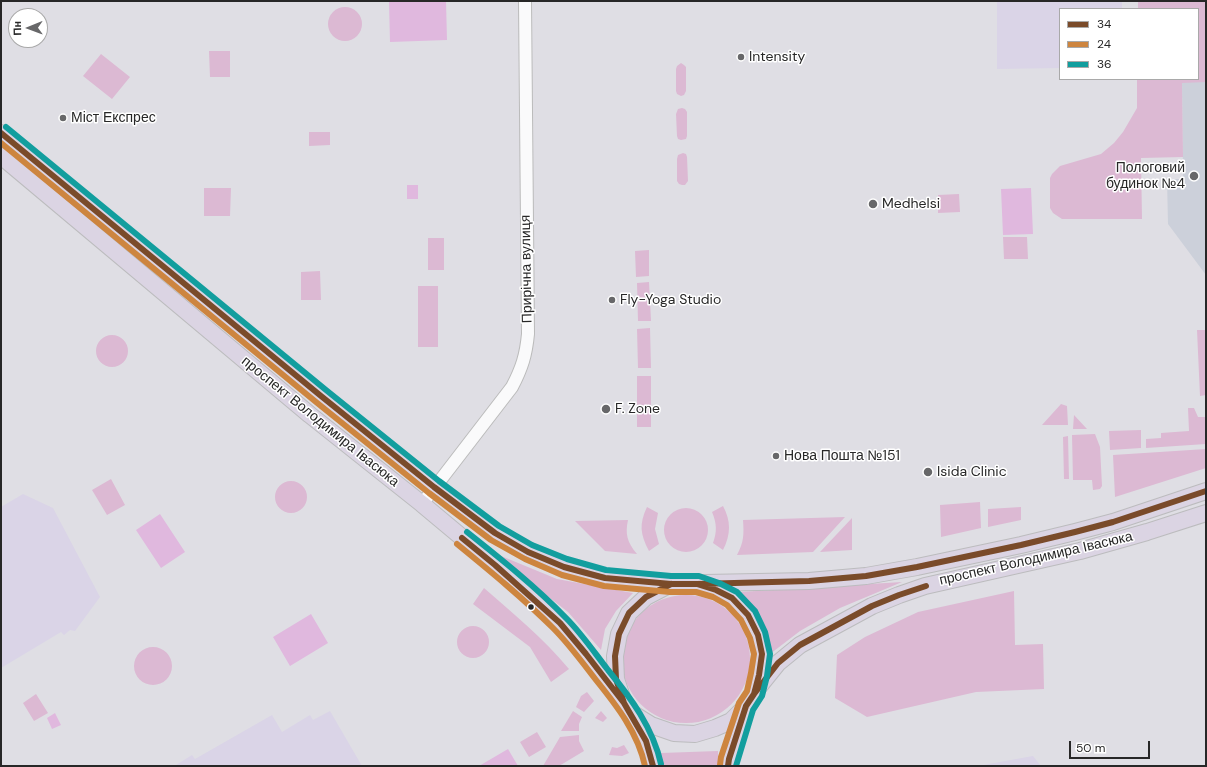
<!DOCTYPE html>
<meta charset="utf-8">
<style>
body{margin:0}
#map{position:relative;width:1207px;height:767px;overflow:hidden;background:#dfdee4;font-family:"DM Sans",sans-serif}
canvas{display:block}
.frame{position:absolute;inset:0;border:2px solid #272727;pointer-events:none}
.legend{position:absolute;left:1059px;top:8px;width:140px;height:72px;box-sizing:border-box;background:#fff;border:1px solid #a9a9a9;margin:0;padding:5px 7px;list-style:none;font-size:12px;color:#272727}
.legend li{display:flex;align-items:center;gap:8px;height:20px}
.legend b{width:20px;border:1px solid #a9a9a9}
.north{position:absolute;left:8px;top:8px;width:40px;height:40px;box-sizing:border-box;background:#fff;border:1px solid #a9a9a9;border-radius:50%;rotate:269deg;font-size:11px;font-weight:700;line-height:16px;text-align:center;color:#272727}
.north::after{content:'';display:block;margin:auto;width:14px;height:18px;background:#676769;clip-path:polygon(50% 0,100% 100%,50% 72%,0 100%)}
.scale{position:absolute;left:1069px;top:741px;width:81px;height:18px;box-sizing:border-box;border:2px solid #272727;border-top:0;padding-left:5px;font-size:12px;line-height:14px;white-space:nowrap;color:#272727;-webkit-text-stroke:3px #fff;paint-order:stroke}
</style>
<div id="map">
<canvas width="1207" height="767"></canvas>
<div class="frame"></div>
<ul class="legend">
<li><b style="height:5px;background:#7a4b2a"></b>34</li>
<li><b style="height:5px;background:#cd853f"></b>24</li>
<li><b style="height:5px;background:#129e9e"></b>36</li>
</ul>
<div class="north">Пн</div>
<div class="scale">50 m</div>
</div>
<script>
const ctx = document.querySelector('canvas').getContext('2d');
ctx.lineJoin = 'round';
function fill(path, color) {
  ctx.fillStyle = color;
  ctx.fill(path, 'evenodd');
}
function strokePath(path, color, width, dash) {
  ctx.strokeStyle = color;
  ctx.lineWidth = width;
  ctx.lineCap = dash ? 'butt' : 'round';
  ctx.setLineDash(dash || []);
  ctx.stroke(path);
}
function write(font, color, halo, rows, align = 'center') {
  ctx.font = font + ' "DM Sans",sans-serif';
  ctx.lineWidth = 3;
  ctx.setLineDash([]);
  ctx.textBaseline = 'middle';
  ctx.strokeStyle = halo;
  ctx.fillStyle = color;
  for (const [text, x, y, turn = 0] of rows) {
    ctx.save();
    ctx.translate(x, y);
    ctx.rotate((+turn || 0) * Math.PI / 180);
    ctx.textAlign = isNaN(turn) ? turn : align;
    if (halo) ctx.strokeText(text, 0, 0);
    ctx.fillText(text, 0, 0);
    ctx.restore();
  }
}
fill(new Path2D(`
 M997 1H1122V9H1060V68L997 69Z
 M23 494 53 508 100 597 75 631 70 630 64 635 61 632 1 668V507Z
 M330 711 362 766 176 765 192 755 195 759 272 715 282 732 310 715 313 720Z
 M1033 756 1041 766H978Z`), '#dad4e7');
fill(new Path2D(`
 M1182 82H1206V275L1168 224 1167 179H1183Z`), '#ccd0da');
fill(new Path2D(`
 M1138 1H1206V82L1182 83 1183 157 1141 158 1142 219H1062L1053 213 1050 208V178L1052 174 1060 166 1101 154 1114 143 1123 132 1137 108V79H1198V9H1138Z
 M328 24a17 17 0 1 1 34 0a17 17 0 1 1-34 0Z
 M209 51H230V77H210Z
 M101 54 130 77 112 99 83 76Z
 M681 63 684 65 686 67V91L684 95 681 96 677 94 676 91V69L677 66Z
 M682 108 685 109 687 112V136L686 139 681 140 678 139 677 136 676 114 678 109Z
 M309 132H330V145L309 146Z
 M683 153 686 154 687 157 688 181 685 185H682L679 184 677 181V159L678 155Z
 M204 188H231L230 216H204Z
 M959 194 960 212 938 213V195Z
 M1003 237H1027L1028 259H1004Z
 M428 238H444V270H428Z
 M649 250V276L636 277 635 251Z
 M320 271 321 300H301V272Z
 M649 282 651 321H638L637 283Z
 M418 286H438V347H418Z
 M650 328 651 368H638L637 329Z
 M1197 330H1206V395L1200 396Z
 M96 351a16 16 0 1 1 32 0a16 16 0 1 1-32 0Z
 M637 376H651V427H637Z
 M1061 404 1067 406 1068 425H1042Z
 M1188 408H1194L1198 417H1206V444L1146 448V439L1161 438V433L1189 431Z
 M1074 415 1087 429H1073Z
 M1141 430V448L1110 450 1109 431Z
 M1095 434 1100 447 1102 486 1100 489 1093 490 1092 480H1073L1072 435Z
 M1068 436 1069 479H1064L1063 437Z
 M1206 449V468L1115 497 1113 455Z
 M111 479 125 505 107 515 92 490Z
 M275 497a16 16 0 1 1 32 0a16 16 0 1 1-32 0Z
 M980 502 981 528 941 537 940 505Z
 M723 506C731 521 731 534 723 550L713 543C717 532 717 524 712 512Z
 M647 507 658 513 655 529 659 544 649 551C640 534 639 524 647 507Z
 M1021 507V520L988 527V509Z
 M664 530a22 22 0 1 1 44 0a22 22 0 1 1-44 0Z
 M845 517 813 552 737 555C744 542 744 534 743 520Z
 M852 518V550L820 552Z
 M628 520C625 534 627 542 637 554L605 551 575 521Z
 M489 551 557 579 633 593 616 611 605 629 601 650 568 612Z
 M902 582 840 608 800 631 770 654 764 627 754 606 740 592Z
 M484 588C514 614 544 639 569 669L551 682 530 647 473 604Z
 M1014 591 1015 645 1043 644 1044 689 976 692 867 717 835 698 837 655 865 637 918 612Z
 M622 659a64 64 0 1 1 128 0a64 64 0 1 1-128 0Z
 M457 642a16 16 0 1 1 32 0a16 16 0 1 1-32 0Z
 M134 666a19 19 0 1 1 38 0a19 19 0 1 1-38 0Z
 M587 692 594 701 584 712 576 707 581 696Z
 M36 694 48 713 34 721 23 703Z
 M573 711 582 717 579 724V731H561Z
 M601 711 607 718 603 722 595 718Z
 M537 732 546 747 529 757 520 742Z
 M579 735V741L584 751 559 766H543L560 737Z
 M624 745 629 753 622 756 609 755 612 747 617 748Z
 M718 751V766H661V753Z`), '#dcb9d3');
fill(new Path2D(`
 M389 1H446L447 40 390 42Z
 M407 185H418V199H407Z
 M1031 188 1033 234 1003 235 1001 189Z
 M160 514 185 552 161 568 136 530Z
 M311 614 328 643 290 666 273 637Z
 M55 713 61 725 52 729 47 718Z
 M508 749 518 766H479Z`), '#e0b8de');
const minor = new Path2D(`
 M422 504 512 387C522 368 526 355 528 334L525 1`);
const major = new Path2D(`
 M1 133 321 396 434 487 495 533 528 552 564 567 605 578 671 584H697L716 590 732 598 748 615 758 635 762 654 759 675 754 694 746 706 731 721 715 728 695 734 674 733 651 725 630 712 624 703 616 679 615 656 619 634 629 613 646 597 671 584
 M1 156 310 415 422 504 495 565 560 623 586 654 618 696
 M705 583 809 581 866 576 917 567 1021 545 1075 532 1113 522 1206 491
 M757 689 778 663 800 645 872 606 899 595 925 586 1080 551 1147 532 1206 513
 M631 713 646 741 653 766
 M728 766 729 759 745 708`);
strokePath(minor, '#bbb', 14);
strokePath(major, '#bcbcbe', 18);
strokePath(minor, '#fafafb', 12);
strokePath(major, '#dbd4e3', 16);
strokePath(new Path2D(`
 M1 133 321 396 434 487 495 533 528 552 564 567 605 578 671 584H697L716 590 732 598 748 615 758 635 762 654 759 675 754 694 746 706 729 759 728 766
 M462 538 495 565 560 623 586 654 624 703
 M697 584 809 581 866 576 917 567 1021 545 1075 532 1113 522 1206 491
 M754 694 778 663 800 645 872 606 899 595 926 586
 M653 766 646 741 624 703 616 679 615 656 619 634 629 613 646 597 671 584`), '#7a4b2a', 6);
strokePath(new Path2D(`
 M1 143 316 402 429 493 491 540 525 559 562 575 604 586 670 592H696L713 597 727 605 741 620 750 638 754 654 751 673 747 691 739 703 721 757 720 765
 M457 544C490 571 523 598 553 628 569 644 582 662 596 680 617 706 638 733 645 766`), '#cd853f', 6);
strokePath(new Path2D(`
 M6 127 326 390 439 481 499 526 532 545 567 559 606 570 671 576H699L719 583 737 592 755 611 765 632 770 654 767 676 762 696 753 710 736 766
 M467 532C501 559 536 587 566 618 582 634 594 652 608 670 631 698 653 728 661 764`), '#129e9e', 6);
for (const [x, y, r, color] of [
 [741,57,4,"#676769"],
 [63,118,4,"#676769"],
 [1194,176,5,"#676769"],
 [873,204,5,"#676769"],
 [612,300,4,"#676769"],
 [606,409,5,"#676769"],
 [776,456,4,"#676769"],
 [928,472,5,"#676769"],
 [531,607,3.5,"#272727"]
]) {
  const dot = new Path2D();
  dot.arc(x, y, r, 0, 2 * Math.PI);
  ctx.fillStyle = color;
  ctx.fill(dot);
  strokePath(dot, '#fff', 1.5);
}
write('14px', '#272727', '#fff', [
 ["Intensity",749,57],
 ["Міст Експрес",71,118],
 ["Пологовий",1185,168,"right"],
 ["будинок №4",1185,184,"right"],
 ["Medhelsi",882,204],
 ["Fly-Yoga Studio",620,300],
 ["F. Zone",615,409],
 ["Нова Пошта №151",784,456],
 ["Isida Clinic",937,472]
], 'left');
write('14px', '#272727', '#fff', [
 ["Прирічна вулиця",527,269,-91],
 ["проспект Володимира Івасюка",320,422,39],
 ["проспект Володимира Івасюка",1036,559,-13]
]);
</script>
